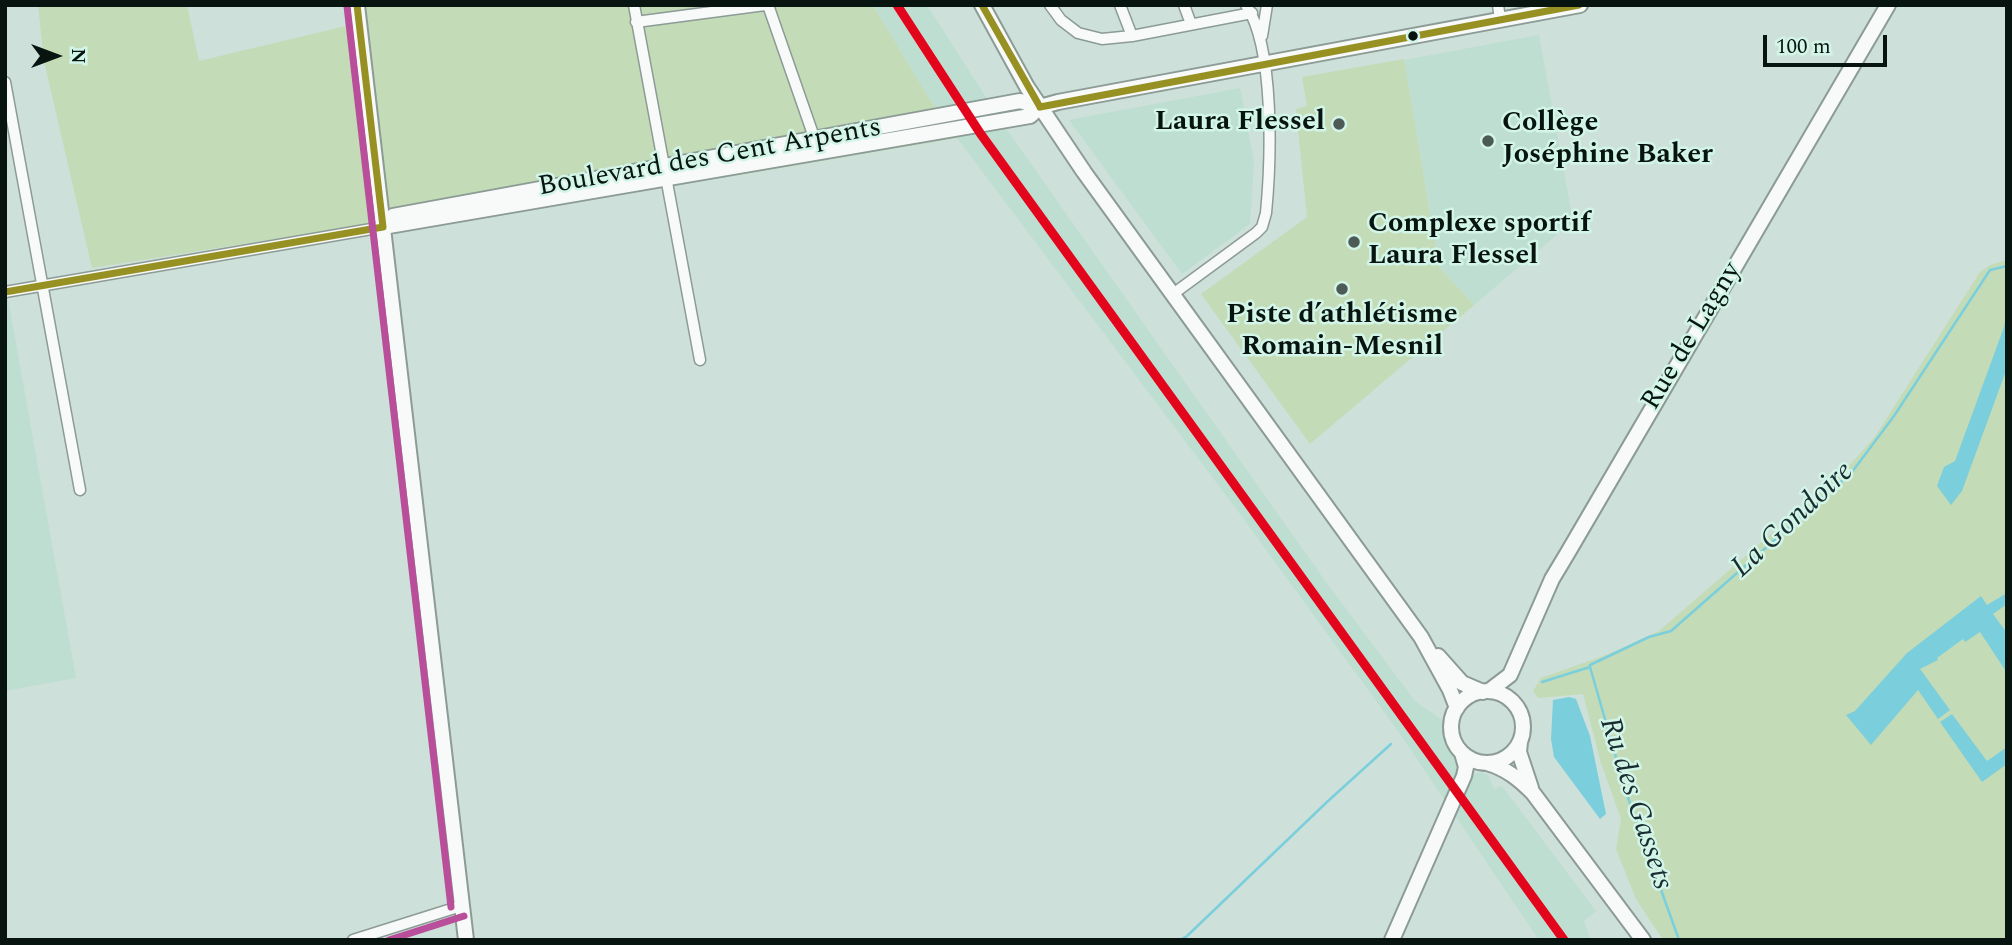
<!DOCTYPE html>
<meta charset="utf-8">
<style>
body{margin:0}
#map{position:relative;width:2012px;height:945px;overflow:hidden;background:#cde0d9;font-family:Spectral,serif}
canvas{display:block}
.frame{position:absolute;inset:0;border:7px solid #081410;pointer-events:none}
.north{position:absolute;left:21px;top:21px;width:70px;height:70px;-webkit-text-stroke:5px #d2f5e8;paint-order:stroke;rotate:90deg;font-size:19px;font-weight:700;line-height:28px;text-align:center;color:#081410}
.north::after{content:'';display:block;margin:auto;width:24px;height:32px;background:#081410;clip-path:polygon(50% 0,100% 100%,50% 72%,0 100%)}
.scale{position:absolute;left:1763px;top:35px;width:124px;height:32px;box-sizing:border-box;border:4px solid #081410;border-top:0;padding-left:9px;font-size:21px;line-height:24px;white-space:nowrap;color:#081410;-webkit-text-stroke:5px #d2f5e8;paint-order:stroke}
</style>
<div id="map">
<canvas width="2012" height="945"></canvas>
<div class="frame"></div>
<div class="north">N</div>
<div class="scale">100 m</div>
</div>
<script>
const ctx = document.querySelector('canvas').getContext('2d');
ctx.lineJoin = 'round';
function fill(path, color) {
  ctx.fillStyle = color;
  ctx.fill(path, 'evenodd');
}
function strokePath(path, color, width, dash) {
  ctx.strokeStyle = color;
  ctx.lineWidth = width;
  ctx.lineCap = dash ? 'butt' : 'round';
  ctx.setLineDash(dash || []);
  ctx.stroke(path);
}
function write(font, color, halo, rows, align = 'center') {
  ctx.font = font + ' Spectral,serif';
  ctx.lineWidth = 5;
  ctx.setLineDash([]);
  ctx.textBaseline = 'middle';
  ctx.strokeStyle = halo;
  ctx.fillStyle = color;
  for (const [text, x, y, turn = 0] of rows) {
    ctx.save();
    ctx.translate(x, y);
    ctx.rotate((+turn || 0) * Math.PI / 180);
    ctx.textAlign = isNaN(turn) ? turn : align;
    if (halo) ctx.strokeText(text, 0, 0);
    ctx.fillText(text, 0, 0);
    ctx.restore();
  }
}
fill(new Path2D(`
 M873 5H927L1005 127 1323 578 1415 701 1441 719 1444 739 1458 764 1472 775 1480 772 1488 775 1494 789 1502 786 1596 911 1584 921 1591 940H1539L1398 731 1243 518 957 138 927 95Z
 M1539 35 1573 221 1474 305 1439 267 1404 60Z
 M1240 88 1254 161 1250 224 1182 274 1069 120Z
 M5 282 76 678 5 691Z`), '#beded2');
fill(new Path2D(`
 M38 5H187L199 61 346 26 375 223 92 268 44 61Z
 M362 5H873L927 95 957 138 392 234Z
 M1404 59 1439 267 1474 305 1310 444 1201 294 1307 217 1296 109 1307 106 1302 77Z
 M2007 260V940H1663L1636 899 1616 849 1621 819 1601 763 1583 694 1538 698 1533 691 1541 678 1606 655 1659 631 1846 469 1874 438 1980 272 1990 265Z`), '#c4dbb7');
fill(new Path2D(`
 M2007 307V368L1962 491 1951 505 1937 486 1944 467 1955 461 2004 327Z
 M2007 593V604L1993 614 2007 633V673L1980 632 1965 642 1963 639 1937 658 1938 660 1920 669 1950 710 1938 719 1918 690 1871 745 1846 715 1855 711 1907 653 1981 596 1987 605Z
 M1569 697 1576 699 1590 736 1606 814 1600 819 1554 757 1551 739 1553 700Z
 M1952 714 1987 761 2007 747V764L1982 782 1940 722Z`), '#7bcfdc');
strokePath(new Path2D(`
 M1590 667 1626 792 1679 940
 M1542 682 1590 667V665L1649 637 1671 631 1852 472 1894 416 1990 270 2007 266
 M1180 940 1187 936 1328 801 1391 744`), '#7bcfdc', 2.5);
const street = new Path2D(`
 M634 5 700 360
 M768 5 815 140
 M1050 5 1061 20 1078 33 1102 39 1132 36 1252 13
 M1120 5 1132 36
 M1184 5 1191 24
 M1498 5 1500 19
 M636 22 765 5
 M1262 36 1267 5
 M5 82 80 490
 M5 292 383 227
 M1173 294 1256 233 1262 227 1266 213C1271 161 1275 48 1246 5
 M353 940 461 906`);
const secondary = new Path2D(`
 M357 5 466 940
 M982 5 1027 87 1084 172 1421 637 1450 690 1457 708
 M383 227 1030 116 1040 107 1058 102 1580 5
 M383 227 393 216 1020 101 1040 107
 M1438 656 1462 683 1483 692
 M1489 691 1510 675 1552 579 1567 554 1888 5
 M1451 727a36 36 0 1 1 72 0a36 36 0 1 1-72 0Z
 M1520 742 1519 752 1531 788
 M1487 763C1507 769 1519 779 1533 793L1643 940
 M1392 940 1464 776 1466 767 1462 753`);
strokePath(street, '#8c9b95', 13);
strokePath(secondary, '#8c9b95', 18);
strokePath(street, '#f8faf9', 10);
strokePath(secondary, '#f8faf9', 14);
strokePath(new Path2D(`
 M357 5 383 227
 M982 5 1040 107
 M1040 107 1579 5
 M5 292 383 227`), '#979124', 7);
strokePath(new Path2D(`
 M347 6 451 907
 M389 940 464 916`), '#b94e9a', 7);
strokePath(new Path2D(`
 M897 5 980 133 1564 940`), '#e3051c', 9);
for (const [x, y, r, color] of [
 [1413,36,6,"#081410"],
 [1339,124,7,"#4d5b56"],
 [1488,141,7,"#4d5b56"],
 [1354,242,7,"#4d5b56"],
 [1342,289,7,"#4d5b56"]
]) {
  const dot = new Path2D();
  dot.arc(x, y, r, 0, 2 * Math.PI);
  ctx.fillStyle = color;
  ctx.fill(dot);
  strokePath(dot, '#d2f5e8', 2.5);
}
write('bold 28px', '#081410', '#d2f5e8', [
 ["Laura Flessel",1325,124,"right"],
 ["Collège",1502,125],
 ["Joséphine Baker",1502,157],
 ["Complexe sportif",1368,226],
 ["Laura Flessel",1368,258],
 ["Piste d’athlétisme",1342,317,"center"],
 ["Romain-Mesnil",1342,349,"center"]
], 'left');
write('28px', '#081410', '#d2f5e8', [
 ["Boulevard des Cent Arpents",710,159,-10],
 ["Rue de Lagny",1693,337,-59]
]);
write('italic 30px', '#192d31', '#d2f5e8', [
 ["La Gondoire",1794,521,-43],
 ["Ru des Gassets",1634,804,72]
]);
</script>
